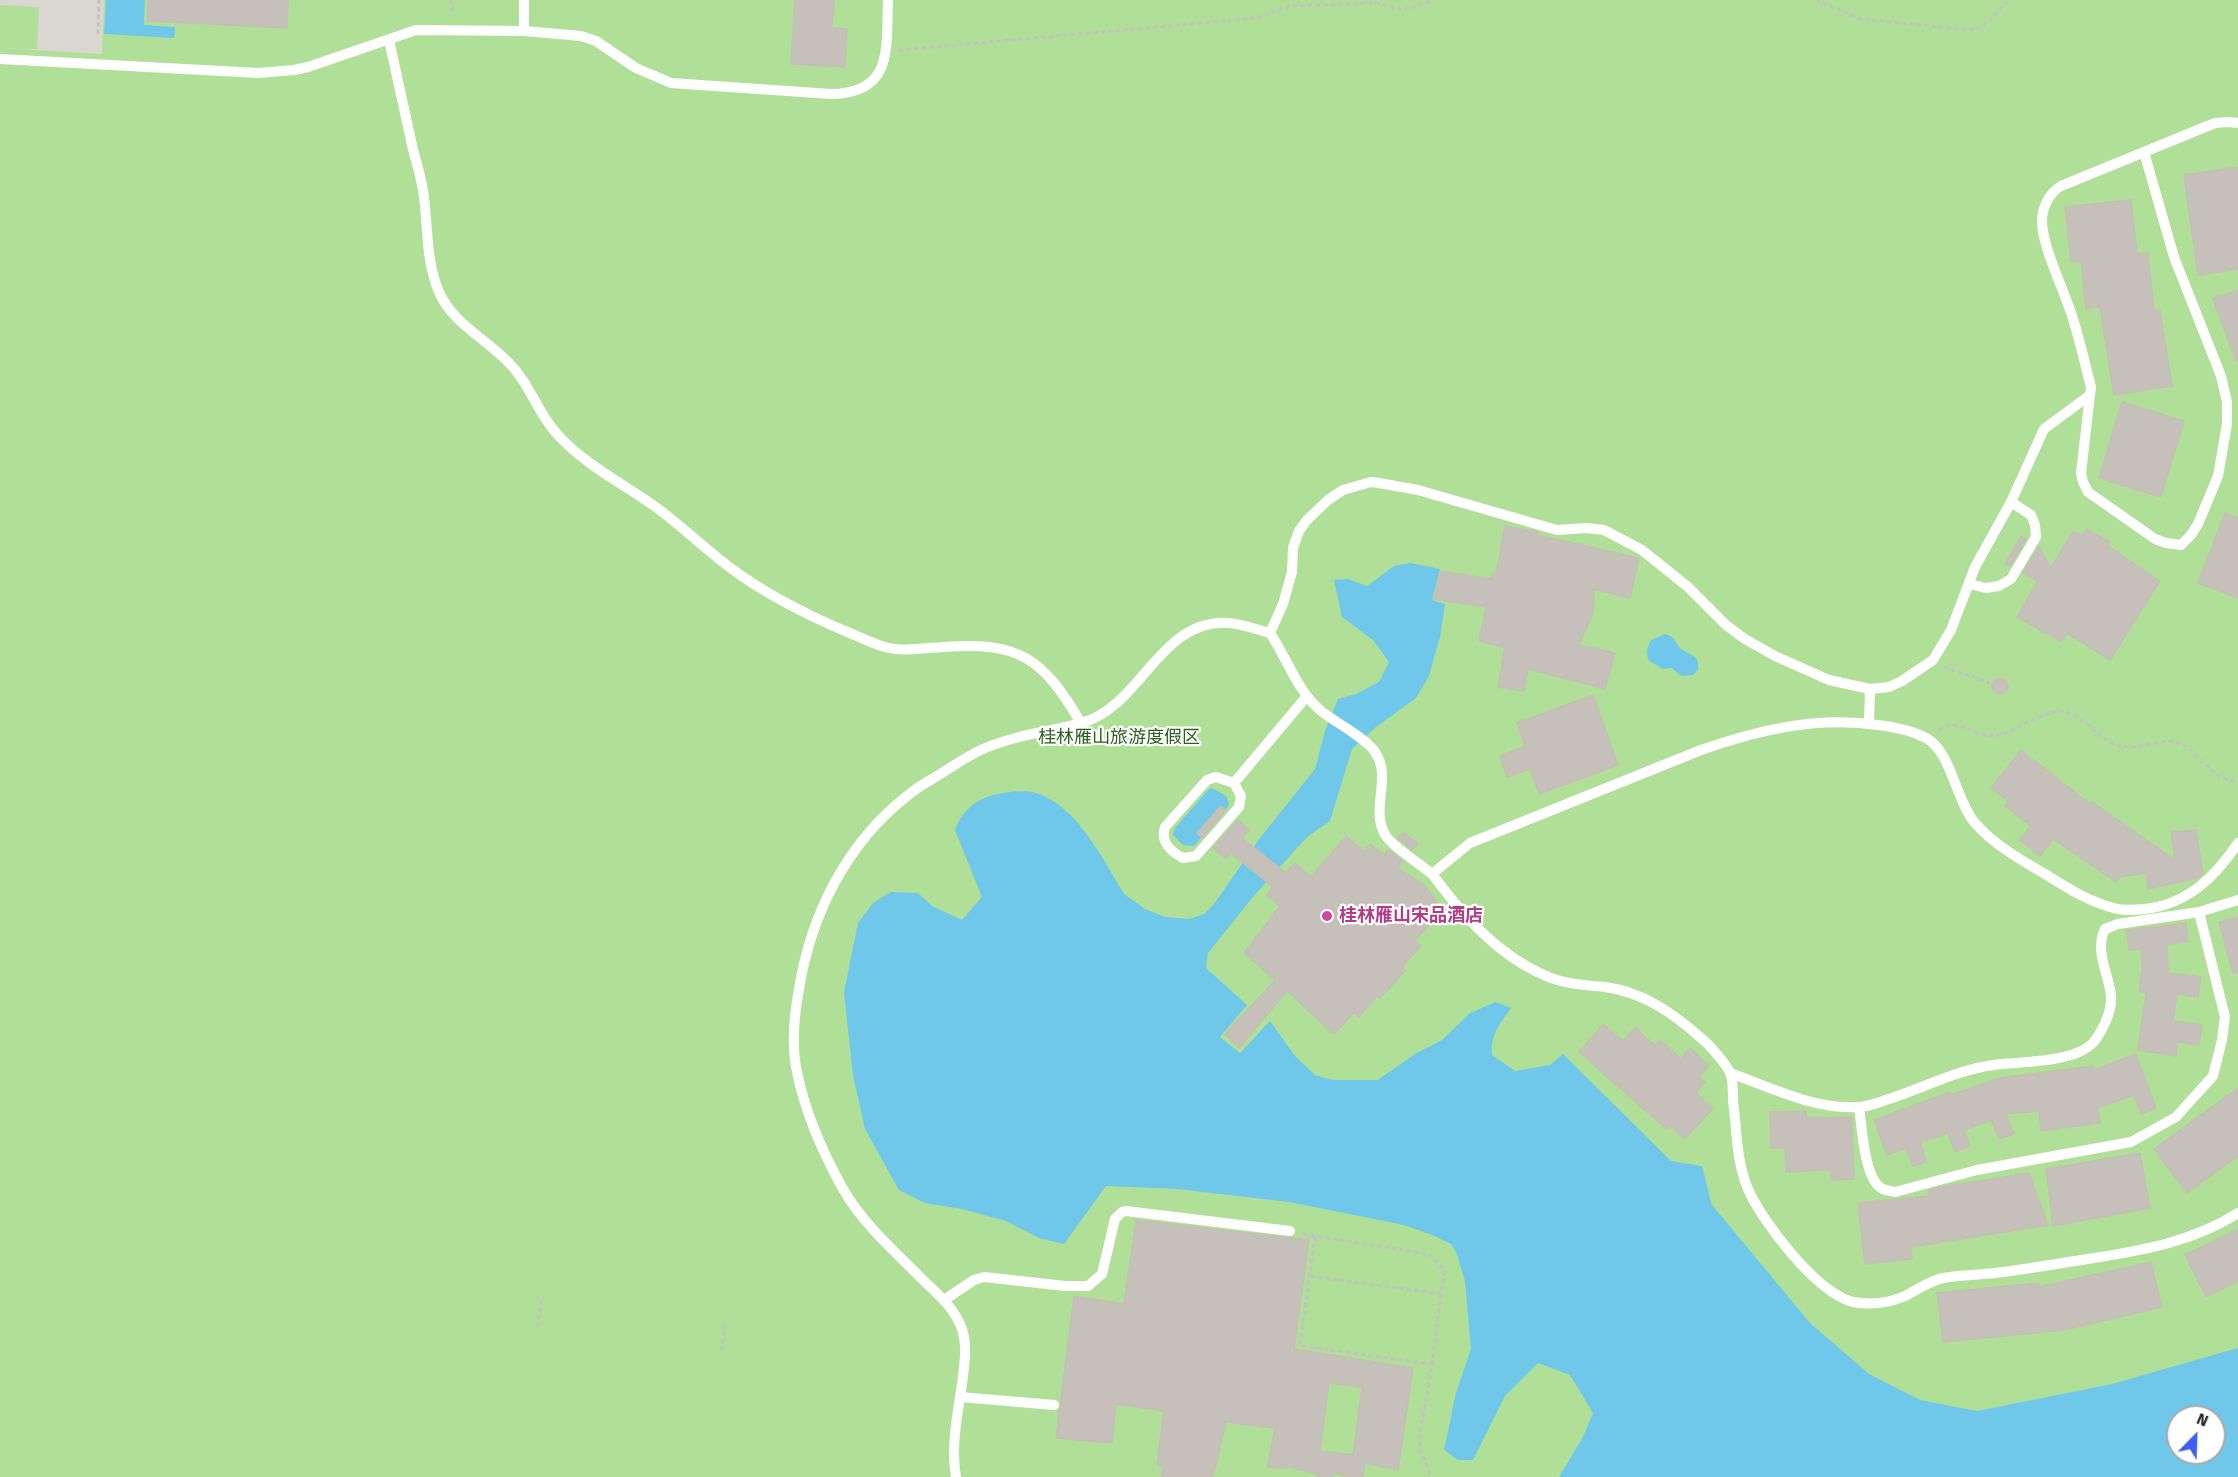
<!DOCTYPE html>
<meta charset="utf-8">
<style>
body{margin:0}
#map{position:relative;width:2238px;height:1477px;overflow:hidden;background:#eae3d9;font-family:"Fira Sans",sans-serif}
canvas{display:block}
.north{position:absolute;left:2166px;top:1405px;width:60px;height:60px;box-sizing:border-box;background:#fff;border:2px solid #a9a9a9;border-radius:50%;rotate:23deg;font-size:16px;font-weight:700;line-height:24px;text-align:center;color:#282828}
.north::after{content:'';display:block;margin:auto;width:21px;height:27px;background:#3e5ff2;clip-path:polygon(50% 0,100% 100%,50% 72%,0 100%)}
</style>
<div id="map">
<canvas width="2238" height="1477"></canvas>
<div class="north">N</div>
</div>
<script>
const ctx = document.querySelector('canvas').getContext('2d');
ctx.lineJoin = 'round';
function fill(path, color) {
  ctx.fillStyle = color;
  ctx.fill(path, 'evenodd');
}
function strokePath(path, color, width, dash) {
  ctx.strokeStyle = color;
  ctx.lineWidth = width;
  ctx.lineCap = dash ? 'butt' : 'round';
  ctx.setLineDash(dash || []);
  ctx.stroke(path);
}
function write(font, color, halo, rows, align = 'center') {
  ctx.font = font + ' "Fira Sans","Noto Sans SC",sans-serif';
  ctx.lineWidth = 4.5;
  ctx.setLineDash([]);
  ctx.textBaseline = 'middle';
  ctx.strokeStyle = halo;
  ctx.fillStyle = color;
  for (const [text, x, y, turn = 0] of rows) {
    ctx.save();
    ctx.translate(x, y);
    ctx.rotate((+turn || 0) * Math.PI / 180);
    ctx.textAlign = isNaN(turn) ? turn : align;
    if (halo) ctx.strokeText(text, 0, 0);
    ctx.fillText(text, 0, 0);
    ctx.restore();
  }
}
fill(new Path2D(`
 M0 0H2238V1477H0ZM2178 1417H2214V1453H2178Z`), '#b0df97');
fill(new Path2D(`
 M0 0H104L102 54 0 48 37 49 39 7 0 5Z`), '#dad6d0');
fill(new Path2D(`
 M106 0H145L144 25 175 27 174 38 104 34Z
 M1410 563 1440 569 1432 600 1445 604 1440 637 1429 676 1416 698 1376 727 1352 749 1330 821 1307 837 1252 898 1208 953 1206 968 1247 1005 1220 1037 1240 1053 1270 1021 1295 1056 1315 1075 1332 1080H1378L1415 1054 1442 1040 1470 1013 1496 1002 1511 1008C1500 1024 1490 1035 1492 1055L1515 1071 1550 1065 1563 1054 1671 1161 1702 1166 1712 1205 1810 1323 1869 1374 1920 1400 1977 1411 2112 1384 2238 1348V1477H1559L1583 1437 1593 1413 1570 1375 1538 1363 1505 1396 1473 1460H1458L1444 1450 1456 1393 1471 1349 1465 1281 1456 1252 1451 1244 1432 1235 1404 1225 1289 1202 1178 1189 1106 1186 1064 1244 1039 1238 1006 1221 962 1209 925 1203 899 1190 865 1129 853 1076 844 992 858 923 873 903 891 892 918 893 932 906 962 920 982 897 955 830C961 812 976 799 994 795 1007 792 1026 789 1039 794 1078 808 1104 861 1124 894L1145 909 1165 917 1189 919 1204 914 1214 904 1260 838 1315 769 1325 731 1338 699 1356 694 1379 682 1389 662 1373 640 1342 617 1334 580 1348 579 1367 586 1394 566ZM2178 1417H2214V1453H2178Z
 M1665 634C1678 638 1674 644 1683 650 1692 656 1700 655 1698 670L1693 675 1681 676 1672 668 1663 669 1648 660 1647 650 1651 640Z
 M1212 788 1226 796 1229 804 1227 808 1194 846 1183 845 1173 835 1175 828 1209 789Z`), '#6fc8e9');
const building = new Path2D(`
 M148 0H288L287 28 147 21Z
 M795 0H834L832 28 847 29 845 67 791 64Z
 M2238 167V269L2198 275 2184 175Z
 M2131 200 2137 254 2148 253 2154 311 2160 310 2172 386 2114 395 2100 307 2086 309 2081 261 2071 262 2065 207Z
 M2238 290V360L2236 361 2213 299Z
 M2122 402 2184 421 2161 497 2099 478Z
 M2225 513 2238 518V598L2198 583Z
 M1505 526 1533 531 1538 532 1537 535 1639 558 1630 598 1594 589 1593 613 1579 645 1615 653 1605 689 1528 669 1524 691 1498 687 1505 648 1479 641 1486 607 1434 599 1440 571 1491 579 1492 574H1496Z
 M2086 529 2110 542 2108 546 2160 581 2110 660 2067 633 2062 642 2017 617 2038 581 2023 573 2039 546 2051 568 2073 531 2083 536Z
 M2021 536 2026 539 2010 566 2005 564Z
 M1992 686a8 8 0 1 1 16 0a8 8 0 1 1-16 0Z
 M1593 695 1618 765 1539 794 1530 769 1507 777 1500 756 1525 746 1517 723Z
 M2021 750 2090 804 2092 802 2175 860 2171 832 2196 830 2203 874 2197 878 2148 889 2146 873 2120 877 2116 882 2053 839 2040 856 2020 840 2031 826 2005 806 2008 801 1991 788Z
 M1221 806 1226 810 1202 838 1197 833Z
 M1238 820 1249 830 1242 838 1286 873 1295 863 1311 877 1346 836 1364 851 1370 844 1384 855 1388 850 1403 861 1397 868 1423 884 1437 902 1430 910 1437 916 1414 941 1421 946 1402 967 1406 970 1380 998 1377 996 1359 1017 1354 1013 1334 1034 1287 991 1239 1048 1225 1034 1275 980 1244 953 1280 906 1266 895 1273 887 1231 853 1226 859 1213 848Z
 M1403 832 1418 844 1412 850 1398 838Z
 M2238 917V973H2233L2219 922Z
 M2186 923 2188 942 2167 944 2168 973 2201 977 2198 997 2177 994 2173 1021 2202 1025 2199 1045 2177 1042 2176 1056 2138 1050 2146 993 2139 991 2142 968 2141 949 2129 950 2127 930Z
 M1603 1024 1623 1041 1635 1027 1655 1046 1660 1040 1681 1059 1690 1048 1709 1066 1699 1077 1705 1082 1696 1093 1713 1108 1685 1139 1669 1125 1666 1129 1579 1052Z
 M2136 1054 2156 1108 2141 1114 2134 1095 2098 1108 2100 1123 2041 1131 2039 1111 2006 1114 2014 1134 1999 1139 1991 1120 1964 1130 1970 1146 1955 1152 1948 1133 1921 1142 1926 1162 1913 1166 1906 1148 1887 1155 1874 1120 1950 1092 1951 1095 1999 1078 2093 1066 2094 1070Z
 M2238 1088V1156L2187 1193 2154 1149Z
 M1806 1111V1118L1852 1117 1854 1179 1831 1180V1170L1786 1172 1785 1148H1771L1770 1112Z
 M2140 1153 2150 1208 2053 1226 2046 1169Z
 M2029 1173 2048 1225 1911 1247 1912 1259 1865 1264 1858 1203 1929 1196 1928 1191 1941 1187Z
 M1136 1220 1309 1240 1294 1349 1413 1368 1398 1470 1365 1463 1363 1477H1350L1334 1473 1333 1477H1317V1474L1293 1468 1268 1467 1275 1428 1226 1422 1213 1477H1161L1163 1466 1157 1464 1164 1411 1116 1404 1112 1443 1056 1438 1074 1296 1124 1304ZM1329 1383 1362 1387 1353 1455 1320 1451Z
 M2238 1229V1281L2206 1297 2185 1255Z
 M2151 1262 2162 1307 2064 1330 1943 1342 1937 1293 2039 1283V1287Z`);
fill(building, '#c5c0b9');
strokePath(building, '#c5bfb4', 1.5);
strokePath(new Path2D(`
 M451 0V16
 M1816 0 1861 19 1968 30 1982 27 2009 0
 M98 34 99 0
 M899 50 1257 18 1290 6 1377 3 1403 10 1434 0
 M1944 667 1990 683
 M1940 730 1945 725C1950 725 1957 725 1963 727 1976 731 1986 739 2002 734 2018 729 2051 707 2066 712 2086 718 2099 740 2120 746 2140 751 2161 737 2178 743 2201 752 2210 781 2238 781
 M1303 1234 1428 1254 1438 1263 1444 1273 1430 1378 1419 1438 1421 1452 1431 1477
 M1315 1236 1300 1346 1432 1364
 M1310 1276 1441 1294
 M537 1327 542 1297
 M722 1351 724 1324`), '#c3c3c3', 3, [4.5, 3]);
strokePath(new Path2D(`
 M524 0V31
 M389 40C397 75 404 110 412 145 416 162 422 179 424 197 428 229 426 261 439 292 452 323 488 340 510 364 530 384 538 414 558 435 585 465 624 484 657 508 683 527 706 550 732 569 767 595 805 614 845 631 858 636 871 643 885 647 903 652 924 648 943 647 1021 641 1043 659 1081 723
 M0 59 258 73 294 70 308 67 416 30 524 31 581 36 596 41 636 68 671 83 831 94C894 93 886 48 888 0
 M2090 395 2081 473 2083 482 2088 492 2155 539 2166 543 2181 545 2191 535 2198 524 2218 476 2227 424V402L2221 376 2174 257 2144 152
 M1969 584 1986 588 1999 586 2011 579 2036 537 2035 525 2031 515 2011 502
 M1270 633 1283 604 1292 572 1293 548 1299 531 1307 520 1328 500 1343 490 1371 482 1379 483 1418 490 1557 530 1586 528 1604 530 1642 550 1688 587 1726 625 1745 639 1775 656 1829 680 1870 689 1889 687 1902 681 1933 660 1951 630 1975 567 2011 502 2044 429 2090 395 2091 387C2084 361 2079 335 2070 310 2062 286 2042 245 2042 221 2042 208 2049 193 2061 186L2215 123 2228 122 2238 123
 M1869 723 1870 689
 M1234 783 1241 796 1239 807 1196 856 1183 858C1170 851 1160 842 1165 827L1207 780 1216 777 1234 783 1307 696
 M1432 874C1462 914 1496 954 1544 975 1563 984 1584 985 1605 987 1643 992 1673 1013 1701 1038 1709 1044 1728 1066 1731 1075 1733 1082 1733 1093 1733 1101 1737 1130 1736 1161 1748 1189 1762 1222 1817 1293 1853 1302 1870 1305 1889 1303 1905 1296 1917 1290 1929 1281 1943 1278 1960 1275 1978 1275 1995 1273 2028 1269 2061 1263 2094 1258 2145 1250 2194 1241 2238 1213
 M1730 1073C1770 1087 1815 1110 1858 1107 1868 1107 1879 1102 1889 1099 1923 1088 1957 1070 1993 1065 2021 1061 2079 1064 2096 1039 2104 1027 2112 1010 2111 996 2109 974 2094 951 2105 929L2118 924 2199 912 2238 900
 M1859 1107C1862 1127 1864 1177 1881 1188 1884 1190 1890 1191 1895 1192L1977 1170 2131 1142 2176 1117 2213 1076 2222 1040 2225 1017 2199 912
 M944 1300 974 1280 984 1277 1065 1286H1088L1102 1274 1115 1219 1122 1212 1126 1211 1290 1231
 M960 1397 1054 1405
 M956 1477C950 1444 959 1409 963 1376 965 1360 967 1345 962 1329 954 1306 934 1291 917 1274 890 1247 862 1222 843 1189 823 1153 805 1112 797 1072 791 1045 794 1016 799 989 811 914 847 843 907 796 916 788 927 782 937 776 952 767 967 756 983 749 1015 735 1048 732 1081 723 1141 708 1159 618 1229 623 1243 624 1257 630 1270 633 1287 658 1296 689 1320 710 1334 722 1365 737 1375 752 1393 778 1369 810 1386 836 1393 847 1420 864 1432 874L1470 843 1701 750C1758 730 1817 716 1878 725 1895 727 1911 730 1926 738 1951 751 1956 801 1975 823 1994 845 2021 860 2045 874 2066 887 2089 902 2114 908 2124 911 2134 910 2145 909 2188 904 2215 877 2238 843`), '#fff', 10);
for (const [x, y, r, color] of [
 [1327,916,6,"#d1479c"]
]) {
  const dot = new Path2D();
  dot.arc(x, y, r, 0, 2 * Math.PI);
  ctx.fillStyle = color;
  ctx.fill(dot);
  strokePath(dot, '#fff', 2);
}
write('18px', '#2a601c', '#fff', [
 ["桂林雁山旅游度假区",1119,738]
]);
write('bold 18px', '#b23c85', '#fff', [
 ["桂林雁山宋品酒店",1339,916]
], 'left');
</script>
